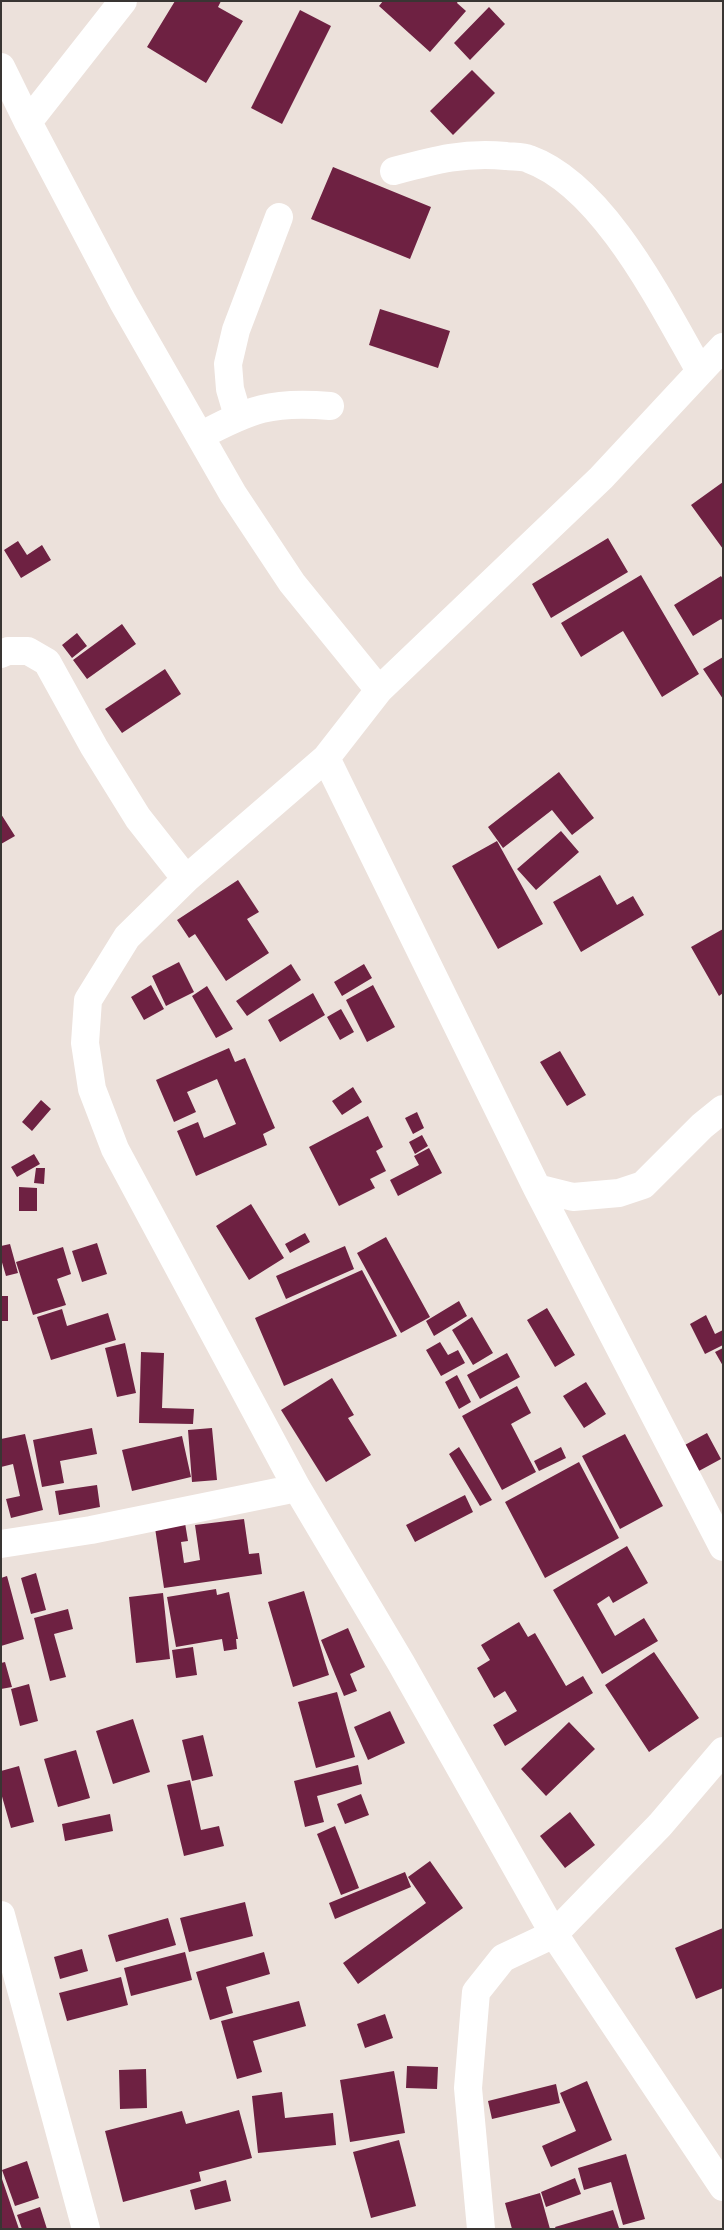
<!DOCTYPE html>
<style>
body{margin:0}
#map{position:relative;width:724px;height:2230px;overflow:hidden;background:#ece1db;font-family:"Times New Roman",serif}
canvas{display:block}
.frame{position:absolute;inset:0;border:2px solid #393533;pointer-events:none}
</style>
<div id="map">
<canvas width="724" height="2230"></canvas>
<div class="frame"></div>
</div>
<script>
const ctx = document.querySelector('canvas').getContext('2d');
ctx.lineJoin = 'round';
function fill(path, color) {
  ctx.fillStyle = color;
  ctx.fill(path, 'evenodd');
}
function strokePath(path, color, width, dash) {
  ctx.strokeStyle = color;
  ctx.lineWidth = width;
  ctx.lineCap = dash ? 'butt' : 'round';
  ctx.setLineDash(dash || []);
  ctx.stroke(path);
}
fill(new Path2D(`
 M175 1H221L218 7 243 21 206 83 147 47Z
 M383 1H458L457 3 466 11 430 52 379 6Z
 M489 7 505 24 470 60 454 43Z
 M300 10 331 26 282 124 251 108Z
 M472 70 495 93 453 135 430 111Z
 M333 167 431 207 410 259 311 219Z
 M380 309 450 331 438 368 369 345Z
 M723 482V549L691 505Z
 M608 538 628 572 551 618 532 584Z
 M18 541 27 555 42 545 51 560 21 578 4 550Z
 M641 575 699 674 662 697 623 631 581 657 561 623Z
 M721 576 723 579V621L721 619 693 636 674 605Z
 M122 624 136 644 87 679 73 660Z
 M77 633 87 646 72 658 62 645Z
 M723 657V699L703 669Z
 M165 669 181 694 122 733 105 709Z
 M559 772 594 818 572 835 552 810 503 848 488 827Z
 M1 814 15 836 1 844Z
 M561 831 579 852 536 890 517 869Z
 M497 841 543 924 498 949 452 866Z
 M600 875 617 905 633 896 644 915 581 952 553 902Z
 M238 880 259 912 247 919 269 953 226 981 195 934 189 938 177 920Z
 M723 929V993L719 996 691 947Z
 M179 962 194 992 166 1006 152 976Z
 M291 964 301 980 247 1016 236 1001Z
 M364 964 372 978 342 996 334 982Z
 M151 985 164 1009 144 1020 131 997Z
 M373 985 395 1027 367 1042 346 1000Z
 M207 986 233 1029 216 1038 192 996Z
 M313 993 325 1015 280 1042 268 1020Z
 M341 1009 354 1032 340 1040 327 1017Z
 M229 1048 235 1062 245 1058 275 1128 263 1134 267 1145 196 1176 177 1131 198 1122 204 1138 236 1124 217 1079 187 1092 196 1112 174 1122 156 1080Z
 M560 1051 586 1095 567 1106 540 1062Z
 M353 1087 362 1102 342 1115 332 1101Z
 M41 1100 51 1109 32 1131 22 1122Z
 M417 1112 424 1128 413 1134 405 1118Z
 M368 1116 383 1147 376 1151 386 1171 370 1179 375 1188 339 1206 309 1147Z
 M422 1135 428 1146 415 1154 409 1142Z
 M429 1148 442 1173 398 1196 390 1180 419 1165 414 1156Z
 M34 1154 40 1164 17 1177 11 1167Z
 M36 1168H45L44 1184 34 1183Z
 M19 1187 37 1188V1211H19Z
 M251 1204 284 1258 249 1280 216 1226Z
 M305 1233 310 1242 290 1253 285 1244Z
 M386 1237 430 1317 401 1333 357 1253Z
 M97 1243 107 1274 82 1282 72 1251Z
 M10 1244 18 1273 6 1276 1 1259V1246Z
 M345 1246 354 1269 286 1299 276 1276Z
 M63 1247 71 1274 57 1279 66 1305 33 1315 16 1262Z
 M362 1270 397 1336 284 1386 255 1318Z
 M1 1296H8V1321H1Z
 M459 1301 467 1316 434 1336 426 1321Z
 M547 1308 575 1355 555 1367 527 1320Z
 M62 1309 67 1326 108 1313 116 1340 51 1360 37 1317Z
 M706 1315 715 1334 723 1330V1345L705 1354 690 1324Z
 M472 1317 493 1353 473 1365 452 1330Z
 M440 1342 448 1355 458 1350 465 1363 441 1376 426 1350Z
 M125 1343 136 1393 117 1397 105 1348Z
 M723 1348V1366L715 1352Z
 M141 1352 164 1353 162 1408 194 1409 193 1424 139 1423Z
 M507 1353 520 1377 480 1399 467 1375Z
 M457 1375 471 1402 459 1409 445 1382Z
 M332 1378 354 1415 348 1418 371 1455 326 1482 281 1410Z
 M586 1382 606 1414 584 1428 563 1396Z
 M517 1386 531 1413 511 1424 536 1472 502 1490 462 1416Z
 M92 1428 97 1454 60 1461 64 1483 42 1487 33 1440Z
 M212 1428 217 1480 192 1482 188 1430Z
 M707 1433 721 1459 697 1472 683 1446Z
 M25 1434 43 1510 11 1518 6 1499 20 1496 13 1464 1 1467V1439Z
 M625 1434 663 1506 620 1529 582 1456Z
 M182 1436 191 1477 132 1491 122 1450Z
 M459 1447 492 1500 480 1506 449 1454Z
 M561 1447 566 1458 539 1471 534 1461Z
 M579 1462 619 1538 545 1578 505 1502Z
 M97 1485 100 1507 59 1515 55 1491Z
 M465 1495 473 1512 415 1542 406 1525Z
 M244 1519 249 1554 259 1553 262 1574 164 1588 155 1528 185 1523 188 1541 181 1542 184 1563 200 1560 195 1525Z
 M627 1546 648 1583 613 1603 609 1596 597 1604 615 1636 644 1618 658 1641 602 1674 553 1590Z
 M36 1573 46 1610 31 1614 21 1578Z
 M7 1576 24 1639 1 1646V1578Z
 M216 1589 217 1595 229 1592 238 1639H236L237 1649 224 1651 222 1639 176 1647 167 1597Z
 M304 1591 329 1675 293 1687 268 1602Z
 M163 1593 170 1659 136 1663 129 1597Z
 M68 1609 73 1629 54 1634 66 1677 50 1681 34 1618Z
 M519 1622 528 1637 535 1633 566 1686 583 1676 593 1693 505 1746 493 1725 517 1711 505 1691 494 1698 477 1668 490 1660 481 1645Z
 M348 1628 365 1667 350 1674 357 1691 344 1696 321 1640Z
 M193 1647 197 1675 176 1678 172 1650Z
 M654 1652 699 1718 649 1752 605 1685Z
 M5 1662 12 1687 1 1689V1663Z
 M29 1684 38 1721 20 1726 11 1689Z
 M337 1692 355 1757 316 1768 298 1702Z
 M390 1711 405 1743 368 1760 354 1727Z
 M133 1719 150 1772 113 1784 96 1731Z
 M569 1722 595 1749 546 1796 521 1769Z
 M203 1735 213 1776 192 1781 182 1740Z
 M76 1750 90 1798 58 1807 44 1759Z
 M358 1765 362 1784 317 1796 324 1822 305 1827 294 1781Z
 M19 1766 34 1822 11 1828 1 1793V1771Z
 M190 1780 201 1830 219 1826 224 1846 184 1856 167 1785Z
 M361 1794 369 1815 345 1824 337 1804Z
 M570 1812 595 1845 565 1868 540 1836Z
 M110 1814 113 1831 65 1841 62 1824Z
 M335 1826 359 1888 341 1895 317 1834Z
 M430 1861 463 1908 358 1984 343 1963 426 1903 408 1877Z
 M405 1872 411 1887 335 1919 329 1903Z
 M245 1902 253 1936 189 1952 180 1918Z
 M168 1918 176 1945 116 1962 108 1935Z
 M723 1928V1988L696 1999 675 1948Z
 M82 1949 88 1971 60 1979 54 1957Z
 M185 1952 192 1980 131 1996 124 1968Z
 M264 1952 270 1974 226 1987 233 2013 210 2020 196 1972Z
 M121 1977 128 2005 67 2021 59 1993Z
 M299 2001 306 2026 253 2041 262 2072 237 2079 221 2021Z
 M385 2014 393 2038 365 2048 357 2024Z
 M407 2066 438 2067 437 2089 406 2088Z
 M146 2069 147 2108 120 2109 119 2070Z
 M394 2071 405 2133 350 2142 340 2080Z
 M587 2081 612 2140 551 2167 542 2146 576 2131 560 2093Z
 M556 2084 560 2103 492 2119 488 2101Z
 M282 2092 285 2118 333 2113 336 2145 258 2153 252 2096Z
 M239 2110 252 2158 199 2172 201 2181 123 2202 105 2131 182 2111 186 2124Z
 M399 2140 416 2206 371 2218 353 2152Z
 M626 2154 645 2219 623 2225 611 2182 584 2190 578 2168Z
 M27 2161 39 2198 15 2206 2 2170Z
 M575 2178 581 2194 546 2207 541 2192Z
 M1 2179H2L19 2229H1Z
 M226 2180 231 2201 195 2210 190 2190Z
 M540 2193 550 2229H512L505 2203Z
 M40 2207 47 2229H22L17 2215Z
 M613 2210 619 2228 556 2229 555 2227Z`), '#6e2142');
strokePath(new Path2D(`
 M1 67 28 122 123 302 233 494 292 583 379 690
 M28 122 123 1
 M394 171C435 160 464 152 506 156 513 157 522 156 529 159 604 186 662 305 700 371
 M238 416 230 389 228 364 236 330 279 217
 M200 436C251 409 271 401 330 406
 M1 654 8 651H28L47 662 94 747 138 818 186 879 127 937 88 1000 85 1043 92 1089 115 1149 297 1488 401 1663 554 1934 723 2187
 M326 758 537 1188 723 1547
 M186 879 326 758 379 690 601 478 723 347
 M537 1188 573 1197 619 1193 643 1185 702 1126 723 1109
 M1 1544 91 1530 297 1488
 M1 1915 86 2229
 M481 2229 468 2088 476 1992 503 1958 554 1934 660 1825 723 1751`), '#fff', 28);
</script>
